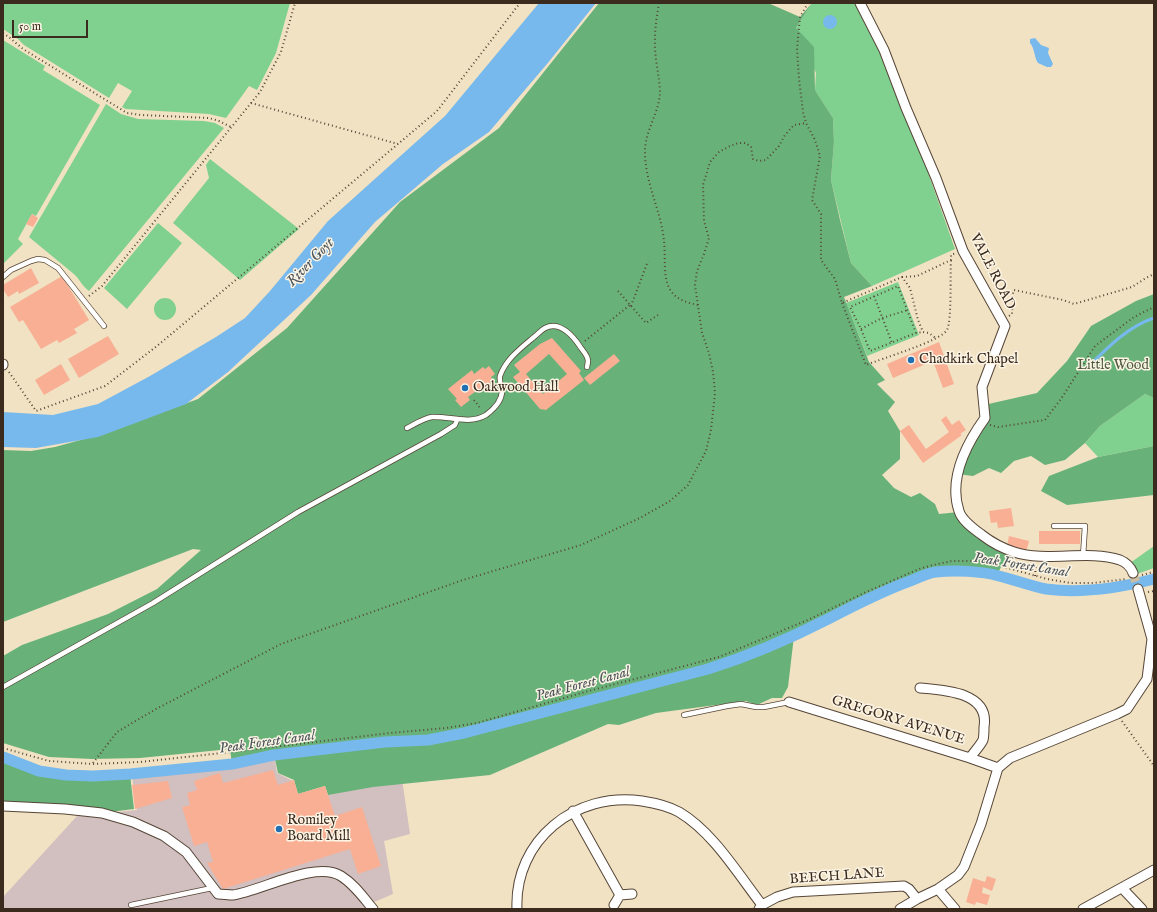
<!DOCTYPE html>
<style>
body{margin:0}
#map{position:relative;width:1157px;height:912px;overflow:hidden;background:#f1e2c3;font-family:"IM FELL English",serif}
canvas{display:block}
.frame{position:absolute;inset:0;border:4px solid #3b2a1e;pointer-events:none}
.scale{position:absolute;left:12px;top:20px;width:76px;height:18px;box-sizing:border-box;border:2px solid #3b2a1e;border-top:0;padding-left:5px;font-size:12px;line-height:14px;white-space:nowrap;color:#3b2a1e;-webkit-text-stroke:3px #fcf5e5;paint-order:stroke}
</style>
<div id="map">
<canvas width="1157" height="912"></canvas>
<div class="frame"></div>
<div class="scale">50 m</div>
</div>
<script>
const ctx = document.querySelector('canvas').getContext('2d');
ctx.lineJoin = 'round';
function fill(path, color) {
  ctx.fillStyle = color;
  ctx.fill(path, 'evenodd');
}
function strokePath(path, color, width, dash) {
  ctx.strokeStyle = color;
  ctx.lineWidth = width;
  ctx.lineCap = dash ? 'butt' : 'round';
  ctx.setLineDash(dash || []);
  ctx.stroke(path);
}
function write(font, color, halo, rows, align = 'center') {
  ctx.font = font + ' "IM FELL English",serif';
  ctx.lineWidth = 3;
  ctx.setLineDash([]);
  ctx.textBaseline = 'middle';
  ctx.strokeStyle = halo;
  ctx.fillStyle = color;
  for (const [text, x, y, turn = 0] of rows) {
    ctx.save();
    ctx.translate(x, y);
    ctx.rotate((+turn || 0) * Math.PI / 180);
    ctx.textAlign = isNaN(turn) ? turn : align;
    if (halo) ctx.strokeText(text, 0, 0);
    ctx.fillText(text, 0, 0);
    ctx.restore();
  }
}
fill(new Path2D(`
 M274 755 277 773 293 781 297 797 324 795 402 779 410 834 384 841 393 894 365 906 367 909H3V897L77 816 137 810 132 776 239 765Z`), '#d2bfc0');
fill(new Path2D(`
 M3 3H290L276 53 257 90 249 86 226 118 209 114 126 109 122 107 132 91 118 83 109 98 24 45 18 39 3 29Z
 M812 3H857L890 76 926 167 955 249 872 286 851 263 831 180 834 142 833 118 815 90 816 73 796 28Z
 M3 40 45 66 43 70 100 105 36 216 32 214 18 239 23 244 3 264Z
 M106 104 121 114 138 119 204 121 215 123 224 128 89 291C83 287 80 280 75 275 60 262 44 250 29 237Z
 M210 159 299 229 240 280 173 223 209 178 206 165Z
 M158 223 182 243 127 309 104 288Z
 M898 282 919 335 867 356 846 303Z
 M154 309a11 11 0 1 1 22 0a11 11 0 1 1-22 0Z
 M1145 394 1154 398V446L1098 457 1085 443 1100 426Z
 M1154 546V568L1137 574 1130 563Z`), '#80d090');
fill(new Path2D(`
 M599 3H768L800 17 812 3 796 28 814 47 815 90 833 118 834 142 831 180 840 220 851 263 872 286 844 297 869 362 885 380 877 384 895 402 888 411 900 431V459L882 475 894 488 911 497 920 493 935 504 939 514 959 512 970 526 1014 552 1001 567 997 575 972 572H936L920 577 863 601 794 636 788 687 782 698H772L757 705 746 701 656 713 619 725 608 724 490 775 373 787 328 795 325 786 298 794 294 780 278 773 274 755 232 764 230 749 140 758 92 759 49 757 3 743V656L22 645 108 614 157 589 201 550 193 549 3 622V450L31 451 55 447 106 433 198 399 287 328 400 202 499 128Z
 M1154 294V398L1145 394 1100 426 1085 443 1065 460 1045 465 1031 456 1014 461 1001 473 989 468 973 476 957 474 985 418 984 405 1037 393 1067 361 1091 326 1136 301Z
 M1154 446V495L1067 505 1041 491 1049 476 1098 457Z
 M3 757C15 762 28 769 41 771 70 777 100 775 130 774L134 809 102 813 3 806Z`), '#68b27a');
fill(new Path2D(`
 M539 3H596L547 64 489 132 443 164 375 222 311 295 228 372 186 404 98 437 36 448 3 447V412L53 415 98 404 150 376 216 337 245 318 270 291 328 221 445 116Z
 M823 22a7 7 0 1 1 14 0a7 7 0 1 1-14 0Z
 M1035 38 1041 45 1049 48 1048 53 1053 64 1051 67H1047L1038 63C1034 57 1035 49 1030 43V39Z`), '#77b9ec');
strokePath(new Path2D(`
 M1090 365C1108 347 1129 326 1154 318`), '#77b9ec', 3);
strokePath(new Path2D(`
 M3 757 39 771 66 775 93 776 130 774 232 764 274 755 385 742 428 740 464 733 708 669C749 656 789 639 828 619 855 605 882 591 910 581 918 578 927 573 936 572 955 570 981 571 999 576 1015 580 1030 586 1046 589 1083 594 1119 588 1154 579`), '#77b9ec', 11);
fill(new Path2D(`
 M32 214 38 218 33 227 26 224Z
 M31 268 39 283 19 294 18 291 8 297 3 289V285Z
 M62 276 89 320 74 329 77 333 59 343 57 340 41 349 23 320 19 322 10 307Z
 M108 336 119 354 79 378 68 359Z
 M552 338 581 371 579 373 584 380 546 410 540 409 513 377 520 372 514 365 540 344ZM549 354 567 374 543 394 526 374Z
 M939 342 954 384 943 388 933 361 893 378 887 364Z
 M614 354 620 361 590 385 584 378Z
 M61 364 70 380 44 395 35 380Z
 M489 366 495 374 491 377 493 380 490 382 491 384 485 389 482 387 468 397 470 400 461 407 455 400 457 399 448 389 472 370 474 374 483 367 485 369Z
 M946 416 952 425 959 420 966 430 960 434 962 435 923 463 900 431 909 425 926 449 949 432 941 420Z
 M1011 508 1014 526 998 528 997 522 991 523 989 511Z
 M1039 531H1080V544H1039Z
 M1009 536 1029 541 1026 552 1007 546Z
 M273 770 278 785 294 780 298 794 325 786 335 816 362 807 381 866 358 874 350 849 223 889 207 863 213 862 207 842 194 846 182 807 190 805 187 793 197 790 194 781 220 773 223 783Z
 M168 781 172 798 135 809 132 785Z
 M987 876 996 879 992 891 983 887 982 893 990 895 987 905 976 902 975 905 966 902 973 878 985 882Z`), '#f8af94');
strokePath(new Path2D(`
 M1133 573 1138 589`), '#cdbda2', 9, [9, 4.5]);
const service = new Path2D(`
 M3 277 11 270 31 261 38 259 45 260 58 268 104 326
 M407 428C415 424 424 418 432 417 450 416 469 425 486 415 494 409 502 401 502 391 501 386 499 380 500 376 506 359 521 348 534 337 538 334 541 330 545 328 560 320 574 337 581 348 584 352 588 356 588 361 588 362 587 367 587 367
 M1054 526H1085L1083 556
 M3 687 153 603 298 512 441 434 455 425 457 420
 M684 715 727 706 741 704 756 707H764L789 702
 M131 905 212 888`);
const minor = new Path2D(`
 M860 3 884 50 906 108 936 178 963 251 1005 326 982 387 985 418C967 443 948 478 959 511 962 521 974 529 982 535 991 542 1002 548 1014 552 1047 563 1087 549 1120 560 1125 562 1131 567 1133 573
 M3 364V365
 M920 688C944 690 990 692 984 727 984 731 984 736 983 740 980 746 974 752 970 758
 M789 702 970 758 998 768
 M3 806 65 809 102 813 133 822 164 836 186 852 218 894C223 894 228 895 233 895 261 891 316 860 341 876 354 884 363 897 373 909
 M573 811 620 895
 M1122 888 1142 909
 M938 889 955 909
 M614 905 620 895 632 894
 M517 909C514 840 576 791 642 801 655 803 668 806 679 812 713 832 738 874 762 905
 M759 909 762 905 777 897 793 892 904 886 909 889 917 899
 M900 909 917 899 938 889 958 875 964 867 981 824 998 768 1010 758 1117 714 1127 709 1147 679 1152 639 1138 589
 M1083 909 1154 870`);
strokePath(service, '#564637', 6);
strokePath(minor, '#564637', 11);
strokePath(new Path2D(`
 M659 3C657 15 655 27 655 39 654 56 659 73 660 91 660 111 646 129 645 149 644 181 661 210 664 241 666 257 662 278 671 291 677 300 688 303 698 305
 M792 3H800
 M808 3 800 17 797 49 799 79 803 112 806 123 815 140 820 156 812 200 821 214V260L835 279 842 303 902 277 910 288 918 320 923 332 929 333 937 339
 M3 33 10 38 23 49 127 113 141 115 209 118 219 121 231 127
 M251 103 398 144
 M902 277 917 276 951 260V255L956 253
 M618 291 646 323 658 315
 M89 296 102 286 260 92 281 52 295 3
 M874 296 892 343
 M842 303 866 365C880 359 941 341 947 330 952 320 950 274 951 260
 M631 306 648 261
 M1009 316 1012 314 1013 292 1014 290 1063 300 1074 304 1132 287 1146 278 1154 274
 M861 329 882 318 908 310
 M916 333 898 286 850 307 861 329 870 351 916 333 923 332
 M585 341 630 305
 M9 372 36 411 105 386 157 346 398 144 437 111 520 3
 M474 400 481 409
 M990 425 998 427 1045 420 1061 399 1095 346 1134 317 1154 307
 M1142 575 1154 572
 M1035 576 1036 565
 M1148 592 1154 591
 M1122 721 1154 766
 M3 748 49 761 93 764 140 762 231 752 390 733 446 728 477 723 585 692 719 657 810 619 864 593 919 569 933 565 952 561H971L990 563 1047 579 1070 583H1093L1126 579
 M93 763 117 732 156 709 281 644 463 580 581 545 640 518 670 501 688 485 706 451 711 430 715 393 713 372 709 353 702 333 695 285 697 271 704 254 709 238 704 221 703 185 710 162 719 152 728 147 738 143H746L751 147 753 159 759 161 766 160 779 146 785 135 794 125 806 123`), '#564637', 2, [1, 3]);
strokePath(service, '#fff', 4.5);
strokePath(minor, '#fff', 9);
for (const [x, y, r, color] of [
 [911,360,4,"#1f6fb2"],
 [465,388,4,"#1f6fb2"],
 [279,829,4,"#1f6fb2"]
]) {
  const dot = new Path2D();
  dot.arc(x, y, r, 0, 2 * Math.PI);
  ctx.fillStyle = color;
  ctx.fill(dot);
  strokePath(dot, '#fcf5e5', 1.5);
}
write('14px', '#3b2a1e', '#fcf5e5', [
 ["VALE ROAD",992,272,63],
 ["GREGORY AVENUE",898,721,17],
 ["BEECH LANE",837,877,-4]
]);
write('14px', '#3b2a1e', '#fcf5e5', [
 ["Chadkirk Chapel",919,360],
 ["Oakwood Hall",473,388],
 ["Romiley",287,821],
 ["Board Mill",287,837]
], 'left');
write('14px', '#505c40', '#fcf5e5', [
 ["Little Wood",1113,366]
]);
write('italic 15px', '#4d555c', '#fcf5e5', [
 ["River Goyt",311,263,-46],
 ["Peak Forest Canal",1021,566,9],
 ["Peak Forest Canal",583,685,-15],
 ["Peak Forest Canal",267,743,-8]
]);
</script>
